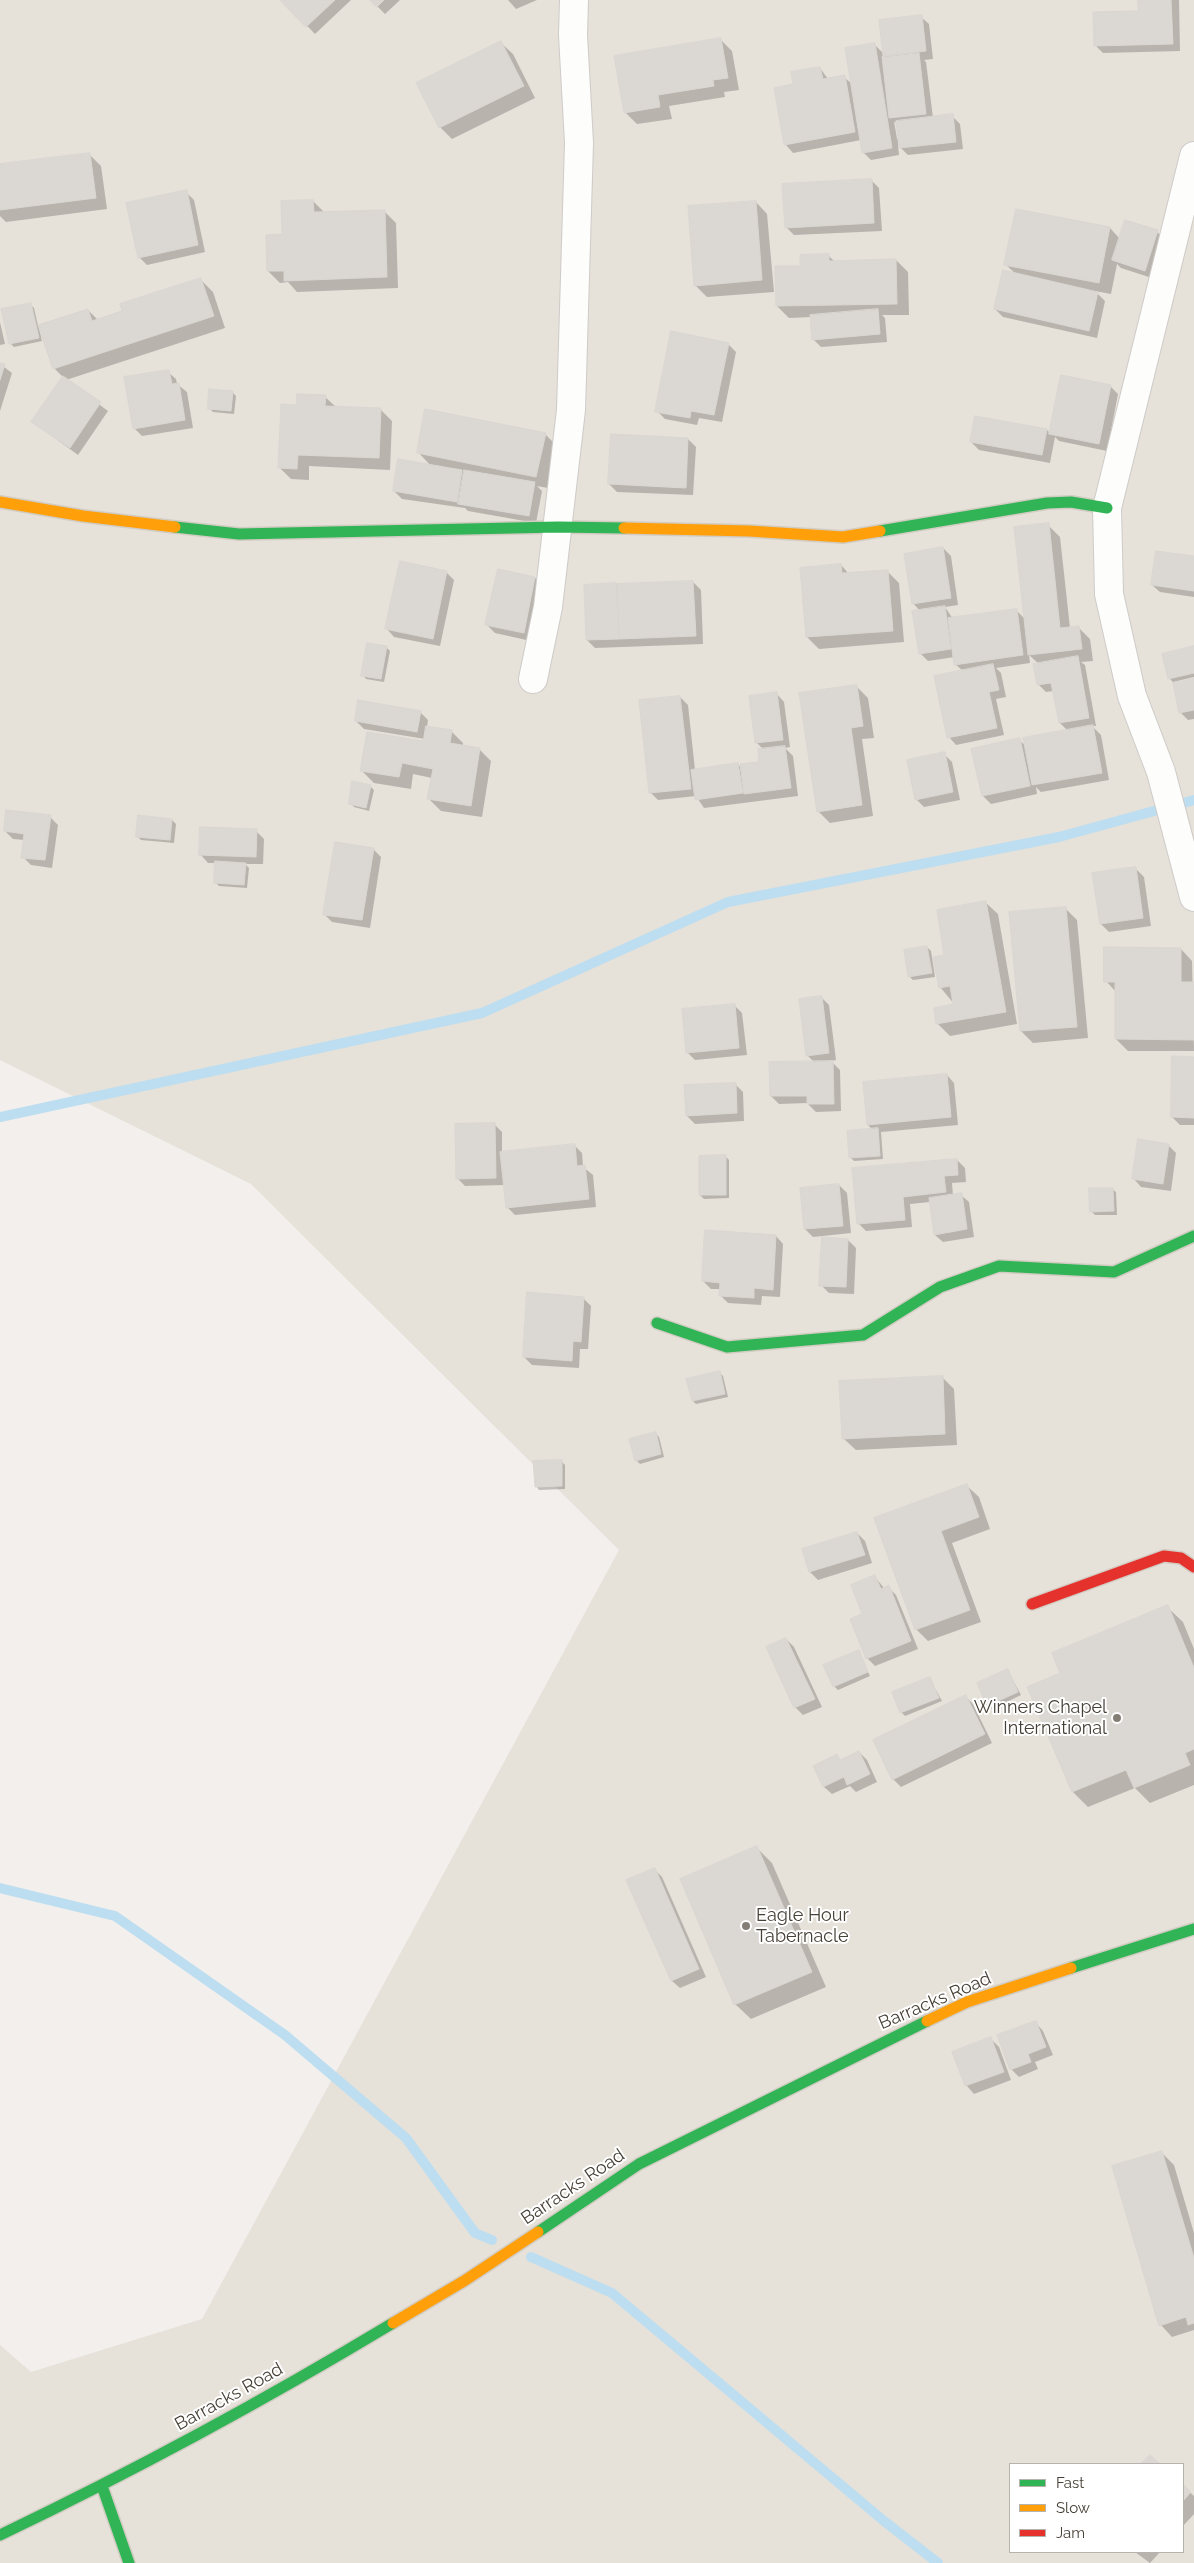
<!DOCTYPE html>
<style>
body{margin:0}
#map{position:relative;width:1194px;height:2563px;overflow:hidden;background:#f2efec;font-family:Raleway,sans-serif}
canvas{display:block}
.legend{position:absolute;left:1009px;top:2463px;width:175px;height:90px;box-sizing:border-box;background:#fff;border:1px solid #b6b3af;margin:0;padding:6px 9px;list-style:none;font-size:15px;color:#484137}
.legend li{display:flex;align-items:center;gap:10px;height:25px}
.legend b{width:25px;border:1px solid #b6b3af}
</style>
<div id="map">
<canvas width="1194" height="2563"></canvas>
<ul class="legend">
<li><b style="height:6px;background:#30b455"></b>Fast</li>
<li><b style="height:6px;background:#ff9f0a"></b>Slow</li>
<li><b style="height:6px;background:#e5322d"></b>Jam</li>
</ul>
</div>
<script>
const ctx = document.querySelector('canvas').getContext('2d');
ctx.lineJoin = 'round';
function fill(path, color) {
  ctx.fillStyle = color;
  ctx.fill(path, 'evenodd');
}
function strokePath(path, color, width, dash) {
  ctx.strokeStyle = color;
  ctx.lineWidth = width;
  ctx.lineCap = dash ? 'butt' : 'round';
  ctx.setLineDash(dash || []);
  ctx.stroke(path);
}
function write(font, color, halo, rows, align = 'center') {
  ctx.font = font + ' Raleway,sans-serif';
  ctx.lineWidth = 4;
  ctx.setLineDash([]);
  ctx.textBaseline = 'middle';
  ctx.strokeStyle = halo;
  ctx.fillStyle = color;
  for (const [text, x, y, turn = 0] of rows) {
    ctx.save();
    ctx.translate(x, y);
    ctx.rotate((+turn || 0) * Math.PI / 180);
    ctx.textAlign = isNaN(turn) ? turn : align;
    if (halo) ctx.strokeText(text, 0, 0);
    ctx.fillText(text, 0, 0);
    ctx.restore();
  }
}
fill(new Path2D(`
 M0 0H1194V2563H0V2345L31 2372 202 2319 619 1550 251 1184 0 1060ZM1010 2464H1183V2552H1010Z`), '#e6e1d9');
fill(new Path2D(`
 M282 0H351L315 34Z
 M371 0H400L385 14Z
 M508 0H537L516 9Z
 M1139 0H1179L1180 51 1103 53 1096 46 1140 12Z
 M921 17 929 24 933 59 924 60 926 62 933 118 952 116 960 124 963 149 908 155 898 145 899 155 871 160 863 152 861 140 793 153 786 145 775 89 794 85 820 68 828 79 844 77 852 84 875 45 884 54ZM894 121 897 124 899 139H897Z
 M720 39 732 51 739 90 724 92 725 97 669 106 672 119 637 124 625 112Z
 M501 43 513 54 535 98 452 139 440 127Z
 M89 154 101 166 107 209 6 222 0 216V166Z
 M871 180 879 188 882 231 794 235 786 227Z
 M186 192 194 200 205 252 147 265 139 257Z
 M313 201 325 213 384 211 396 223 398 288 297 292 288 282 280 283 268 271 284 236Z
 M756 202 767 214 774 292 707 297 695 285Z
 M1110 228 1120 239 1157 232 1165 239 1152 278 1121 268 1117 264 1111 294 1095 291 1105 301 1097 338 1003 317 995 309 1016 274 1006 265Z
 M828 255 835 262 896 260 908 272 909 315H882L885 318 887 342 821 347 813 339 812 317 789 318 777 306 802 267Z
 M201 280 213 292 225 328 66 380 108 411 78 455 33 422 63 377 54 368 41 328H39L42 341 14 347 10 343 30 304 34 308 38 326 88 310 98 320Z
 M0 322 5 344 0 345Z
 M728 344 736 352 722 422 699 418 697 425 665 419 657 411Z
 M0 364 12 373 0 411Z
 M168 372 176 379 177 384 187 392 193 428 142 436 134 428Z
 M1110 386 1118 394 1107 451 1059 441 1055 437 1050 463 979 450 971 442 1047 430 1051 434Z
 M232 392 236 396 234 414 213 412 209 408Z
 M325 397 336 407 380 409 392 421 390 470 309 466V480L291 479 279 467 297 406Z
 M545 434 557 446 548 488 537 486 542 491 536 523 468 511 465 508 402 499 394 491 431 466 418 452Z
 M688 439 696 447 693 495 617 492 609 484Z
 M1048 525 1060 537 1070 628H1079L1090 639 1093 661 1081 662 1085 665 1096 726H1092L1101 735 1109 780 1041 792 1036 787 1037 794 991 804 983 796 1019 740 1026 746 1068 731 1060 723 1053 691 1046 692 1039 685V664L1029 655 1030 663 996 668 1001 673 1006 697 996 699 1004 735 956 745 949 737 963 671 955 664V657L928 661 920 653V611L913 603 943 548 951 556 958 605 945 607 953 619 1017 611 1025 619Z
 M1194 557V597L1160 592 1152 585Z
 M841 565 849 574 887 571 899 583 904 642 819 649 807 637Z
 M499 571 535 578 543 586 531 641 495 633 487 625Z
 M446 572 454 580 440 646 394 637 387 629Z
 M693 582 701 590 703 644 595 648 587 640 585 586Z
 M386 647 390 651 384 682 366 679 363 675Z
 M1194 648V677L1173 682 1170 679Z
 M1194 681V719L1188 720 1180 712Z
 M856 686 868 698 874 738 862 739 873 816 830 823 818 811Z
 M777 694 784 702 790 747 785 748 793 756 798 796 704 808 696 796 658 800 650 792 680 697 688 705 695 770 738 764 741 768 761 764 764 750 756 742Z
 M420 712 428 720 427 727 451 731 463 743V747L479 749 491 761 482 817 441 811 429 799 432 778 413 774 411 789 374 783 362 771 424 743 425 739 364 729 356 721Z
 M944 754 952 762 960 800 924 807 916 799Z
 M370 786 374 790 369 811 354 807 351 803Z
 M50 817 58 825 52 868 31 865 23 857 25 840 13 839 5 831Z
 M140 817 172 820 176 824 174 843 141 840 138 837Z
 M256 831 264 839 263 864H245L249 868 247 888 219 886 215 882 216 863H208L201 855Z
 M373 849 381 857 370 928 332 922 324 914Z
 M1136 869 1144 877 1151 926 1109 932 1101 924Z
 M986 903 998 914 1017 1024 950 1036 938 1024 935 1009 955 1005 940 987 946 956Z
 M1066 909 1077 920 1088 1038 1033 1043 1021 1031Z
 M927 947 931 951 935 977 913 980 910 977Z
 M1181 949 1192 961 1194 1051H1128L1116 1039V992L1106 981Z
 M822 998 829 1005 836 1060 831 1061 840 1070 841 1111 816 1112 807 1103 779 1104 771 1096 815 1063 807 1055Z
 M734 1005 742 1013 747 1055 695 1060 687 1052Z
 M1194 1058V1125H1180L1172 1117Z
 M947 1075 954 1083 958 1125 881 1132 883 1159 854 1161 850 1157 873 1130 868 1125Z
 M735 1084 743 1092 744 1121 695 1124 687 1116Z
 M494 1124 502 1132V1153L574 1145 582 1153 583 1167 593 1175 596 1207 515 1215 507 1207 505 1185 465 1186 457 1178Z
 M1168 1145 1176 1153 1171 1191 1141 1187 1134 1179Z
 M725 1156 729 1160V1198L704 1199 700 1195Z
 M957 1160 965 1168 966 1182 952 1183 953 1196 961 1195 969 1202 974 1237 943 1242 935 1235 930 1202 910 1204 912 1227 866 1231 858 1223Z
 M839 1185 847 1193 851 1233 813 1237 805 1229Z
 M1112 1189 1116 1192 1117 1215H1095L1091 1211Z
 M776 1236 783 1244 780 1297 762 1296 761 1305 728 1303 720 1295 721 1289H711L703 1281Z
 M848 1240 856 1248 854 1294 829 1293 821 1285Z
 M583 1298 591 1306 588 1349H580L579 1368 532 1365 524 1357Z
 M720 1373 723 1376 728 1397 696 1404 693 1401Z
 M942 1377 954 1389 957 1445 856 1450 844 1439Z
 M655 1433 659 1437 664 1457 640 1464 636 1460Z
 M561 1461 565 1465V1489L539 1490 536 1486Z
 M967 1486 979 1497 990 1529 952 1543 981 1622 928 1641 916 1629 875 1519Z
 M857 1533 865 1541 872 1563 818 1580 810 1572Z
 M875 1577 884 1588 888 1587 896 1595 918 1649 875 1666 867 1658 864 1615Z
 M1167 1607 1183 1622 1194 1649V1785L1150 1803 1135 1788 1088 1807 1073 1792 1029 1688 1062 1674Z
 M786 1639 794 1647 822 1707 803 1715 795 1707Z
 M858 1652 870 1676 838 1690 834 1686Z
 M1008 1671 1021 1695 992 1709 988 1705Z
 M930 1679 942 1701 905 1716 901 1712Z
 M965 1696 973 1704 992 1743 901 1787 893 1779Z
 M859 1752 867 1760 877 1782 856 1792 850 1786 832 1794 824 1787 815 1766 836 1756 841 1761Z
 M757 1848 772 1863 826 1987 751 2019 735 2004Z
 M654 1869 662 1877 706 1977 680 1988 672 1981Z
 M1036 2023 1043 2031 1053 2055 1035 2062 1038 2069 1019 2077 1011 2069Z
 M991 2039 999 2047 1011 2080 974 2094 967 2086 954 2053Z
 M1162 2153 1174 2165 1194 2233V2330L1172 2337 1161 2325Z
 M1183 2486 1194 2496V2514L1183 2526Z
 M1135 2552H1160L1150 2563Z`), '#0003');
strokePath(new Path2D(`
 M0 1117 482 1013 728 902 1059 837 1194 800
 M0 1888 115 1916 285 2035 406 2138 475 2233 492 2240
 M531 2257 612 2293 884 2521 938 2563`), '#bddef0', 10);
const building = new Path2D(`
 M280 0H335L306 27Z
 M370 0H384L377 7Z
 M1138 0H1171L1173 44 1094 46 1093 12 1138 11Z
 M922 15 926 51 883 56 879 20Z
 M721 38 728 78 713 80 714 86 658 95 660 107 624 113 614 56Z
 M501 41 524 86 439 128 416 83Z
 M875 43 892 148 862 153 845 48Z
 M919 53 926 114 889 118 882 57Z
 M820 67 823 79 845 75 855 132 784 145 774 88 793 84 791 72Z
 M953 114 956 142 899 148 896 121Z
 M90 153 96 198 0 210V164Z
 M872 179 874 223 785 228 782 184Z
 M187 190 198 245 138 258 126 203Z
 M313 200 314 212 385 210 387 277 284 281V271H267L266 235 282 234 281 201Z
 M756 201 762 280 694 286 688 206Z
 M1016 209 1110 227 1099 283 1004 265Z
 M1125 220 1158 230 1145 271 1112 260Z
 M829 254V261L896 259 897 304 776 306 775 266H800V255Z
 M1003 270 1098 292 1089 331 994 309Z
 M201 278 214 316 53 369 38 325 88 309 92 321 122 311 120 304Z
 M31 303 39 338 9 344 1 309Z
 M878 309 880 334 812 340 810 315Z
 M671 331 729 343 714 415 691 411 690 418 655 412Z
 M0 363 5 364 0 380Z
 M169 370 172 384 179 383 185 420 133 429 124 377Z
 M1061 375 1111 385 1099 444 1049 434Z
 M63 376 101 402 70 448 31 422Z
 M209 389 233 391 231 411 208 409Z
 M297 394 326 395 325 406 381 408 379 458 298 455 297 469 278 468 281 404 296 405Z
 M425 409 546 433 536 477 417 453Z
 M975 416 1047 429 1042 455 970 442Z
 M611 434 688 438 686 488 608 484Z
 M398 459 462 470 457 502 393 491Z
 M464 470 535 482 529 516 458 504Z
 M1049 523 1060 628 1079 626 1082 649 1028 655 1014 527Z
 M943 547 951 598 912 604 904 554Z
 M1156 551 1194 556V591L1151 585Z
 M400 561 447 571 433 639 385 629Z
 M841 564 842 573 888 570 893 631 806 637 800 568Z
 M498 569 535 577 524 633 485 625Z
 M693 581 696 636 619 639 617 584Z
 M616 583 619 639 586 640 584 585Z
 M945 606 951 649 919 654 912 611Z
 M1017 609 1023 655 954 665 948 618Z
 M367 643 387 646 381 679 361 676Z
 M1194 646V673L1168 679 1162 654Z
 M1078 656 1089 718 1059 723 1051 683 1037 685 1033 664Z
 M993 664 999 690 989 692 997 728 947 738 934 676Z
 M1194 679V710L1179 713 1173 683Z
 M857 685 863 726 851 728 862 805 817 812 799 693Z
 M777 692 783 740 755 743 749 696Z
 M680 696 691 789 649 793 639 700Z
 M358 700 421 711 417 732 355 721Z
 M1093 725 1102 773 1032 785 1023 738Z
 M426 726 452 730 450 743 480 748 471 806 427 799 433 769 402 763 399 777 360 771 367 732 423 741Z
 M1020 738 1030 786 982 796 971 749Z
 M785 746 791 788 744 794 740 764 759 762 758 749Z
 M945 752 953 792 915 800 907 760Z
 M738 763 743 793 695 800 691 770Z
 M352 781 371 785 366 808 349 804Z
 M6 810 51 815 45 860 21 858 24 834 4 831Z
 M138 815 172 819 170 840 136 837Z
 M200 827 257 829 256 857 199 855Z
 M335 842 374 848 362 920 323 915Z
 M215 861 246 863 244 885 214 883Z
 M1136 867 1143 918 1100 924 1092 873Z
 M986 901 1006 1012 936 1024 934 1008 953 1004 950 986 939 988 933 957 944 955 937 910Z
 M1066 907 1077 1027 1020 1031 1009 912Z
 M927 946 932 973 908 977 904 950Z
 M1104 947 1181 948V982H1194V1040L1115 1039V982H1104Z
 M822 996 829 1053 806 1056 799 999Z
 M735 1004 739 1048 686 1053 682 1009Z
 M1172 1056 1194 1057V1118L1171 1117Z
 M833 1061 834 1104H807V1096H770L769 1062Z
 M947 1074 951 1117 867 1125 863 1082Z
 M736 1083 737 1113 686 1116 684 1085Z
 M495 1123 496 1178 456 1179 455 1124Z
 M878 1128 880 1156 849 1158 847 1131Z
 M1138 1139 1169 1144 1163 1184 1132 1179Z
 M575 1144 577 1166 585 1165 589 1199 506 1208 500 1152Z
 M726 1155V1195H699V1156Z
 M957 1159 958 1175 944 1176 946 1192 903 1197 905 1220 857 1224 852 1168Z
 M839 1184 843 1226 804 1229 800 1188Z
 M1089 1188H1113L1114 1211 1090 1212Z
 M962 1193 967 1229 934 1235 929 1198Z
 M705 1230 776 1235 773 1290 754 1288V1298L719 1296 720 1283 702 1281Z
 M822 1237 848 1239 846 1287 819 1286Z
 M527 1292 584 1297 581 1342 573 1341 572 1361 523 1357Z
 M720 1371 725 1394 692 1401 686 1379Z
 M943 1376 945 1434 842 1439 839 1381Z
 M656 1432 661 1454 635 1461 629 1439Z
 M562 1460V1486L535 1487 533 1461Z
 M967 1484 979 1517 941 1531 970 1610 915 1630 874 1518Z
 M857 1532 865 1555 809 1572 802 1549Z
 M875 1575 881 1589 889 1585 911 1641 866 1659 850 1619 862 1614 851 1585Z
 M1168 1605 1194 1668V1749L1185 1753 1190 1765 1134 1788 1126 1770 1072 1792 1027 1687 1060 1673 1052 1653Z
 M786 1638 815 1699 794 1708 766 1647Z
 M859 1650 868 1672 833 1687 823 1665Z
 M1008 1669 1018 1692 987 1706 977 1683Z
 M930 1677 939 1698 900 1713 892 1692Z
 M966 1695 985 1734 892 1780 873 1740Z
 M859 1751 870 1774 847 1785 844 1777 823 1787 813 1766 837 1754 840 1760Z
 M757 1846 812 1972 734 2005 680 1879Z
 M655 1868 699 1969 671 1981 626 1880Z
 M1036 2021 1046 2047 1028 2054 1031 2062 1010 2070 997 2035Z
 M991 2037 1004 2072 965 2086 952 2052Z
 M1162 2151 1194 2258V2323L1188 2325 1186 2317 1159 2326 1112 2166Z
 M1150 2455 1160 2464H1141Z
 M1183 2484 1191 2492 1183 2501Z`);
fill(building, '#dbd8d4');
strokePath(building, '#dad6d1', 1);
const street = new Path2D(`
 M1194 156 1107 508 1109 594 1132 696 1161 772 1194 897
 M533 679 548 607 571 410 579 143 573 35 574 0`);
const fast = new Path2D(`
 M175 527 239 534 558 527 624 528
 M880 531 1047 503 1071 502 1107 508
 M657 1323 727 1347 863 1335 940 1287 999 1266 1114 1272 1194 1236
 M1071 1968 1194 1929
 M538 2232 639 2164 927 2021
 M102 2486 129 2563
 M0 2535C134 2471 265 2400 393 2323`);
const slow = new Path2D(`
 M0 502 83 516 175 527
 M624 528 749 531 843 537 880 531
 M927 2021 967 2002 1071 1968
 M393 2323 464 2281 538 2232`);
const jam = new Path2D(`
 M1032 1604 1164 1556 1181 1558 1194 1567`);
strokePath(street, '#cecbc8', 30);
strokePath(fast, '#d2ccc3', 14);
strokePath(slow, '#d2ccc3', 14);
strokePath(jam, '#d2ccc3', 14);
strokePath(street, '#fdfdfc', 28);
strokePath(fast, '#30b455', 11);
strokePath(slow, '#ff9f0a', 11);
strokePath(jam, '#e5322d', 11);
for (const [x, y, r, color] of [
 [1117,1718,5,"#847e76"],
 [746,1926,5,"#847e76"]
]) {
  const dot = new Path2D();
  dot.arc(x, y, r, 0, 2 * Math.PI);
  ctx.fillStyle = color;
  ctx.fill(dot);
  strokePath(dot, '#fff', 2);
}
write('18px', '#484137', '#fff', [
 ["Winners Chapel",1107,1708],
 ["International",1107,1729],
 ["Eagle Hour",756,1916,"left"],
 ["Tabernacle",756,1937,"left"]
], 'right');
write('18px', '#484137', '#fff', [
 ["Barracks Road",935,2001,-23],
 ["Barracks Road",573,2187,-34],
 ["Barracks Road",229,2397,-29]
]);
</script>
